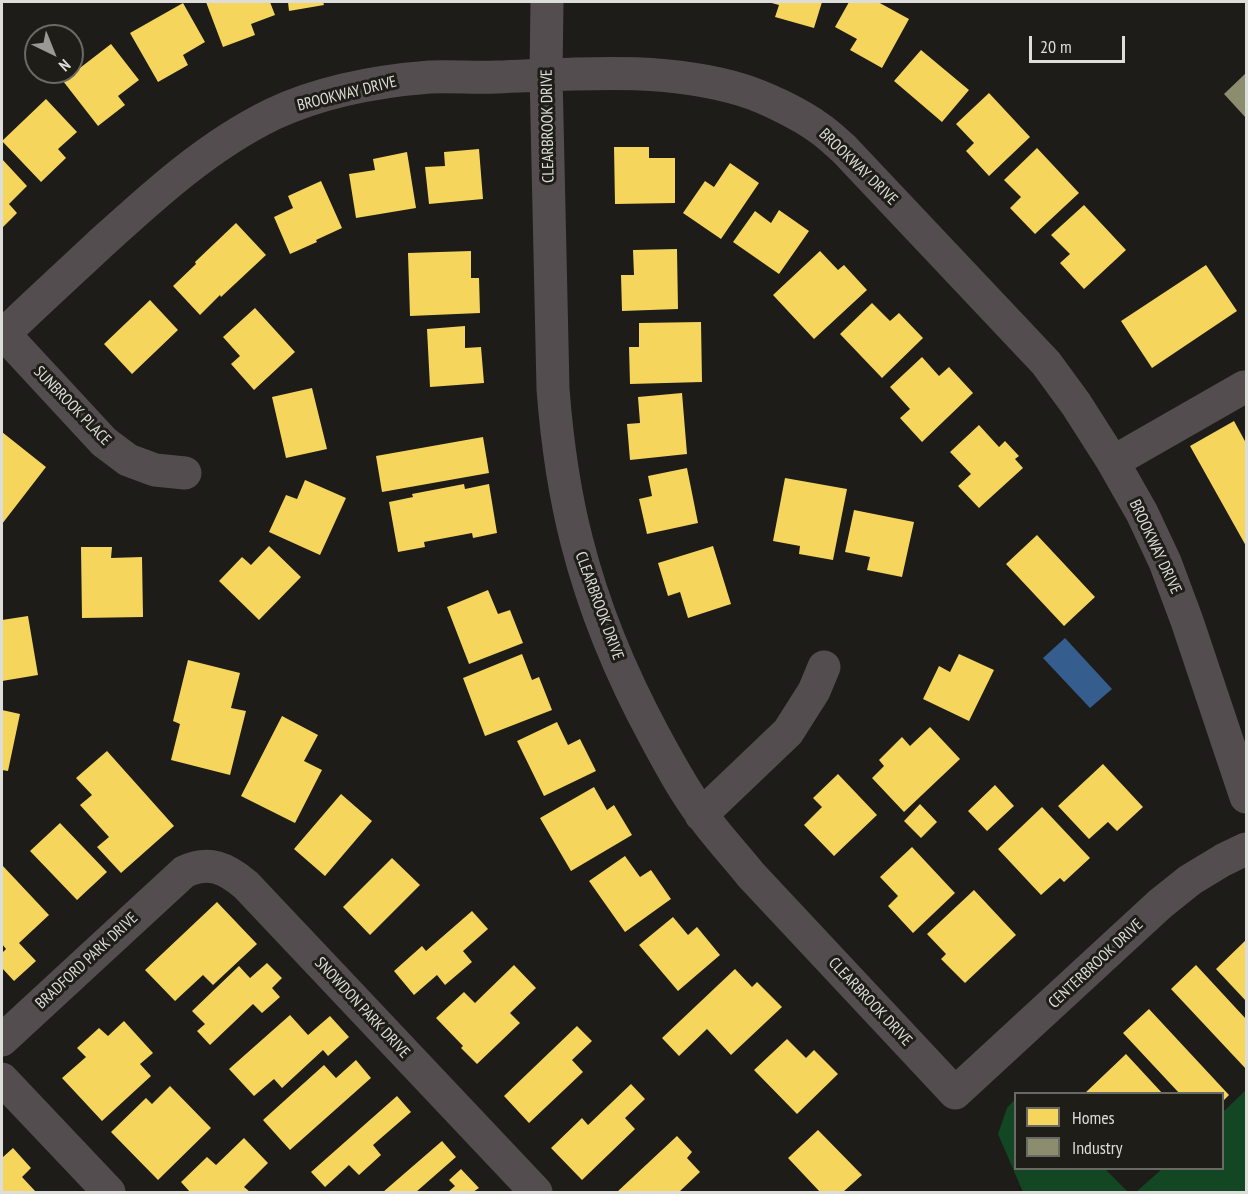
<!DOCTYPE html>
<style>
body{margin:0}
#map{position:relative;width:1248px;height:1194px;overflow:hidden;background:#1d1c19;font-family:"PT Sans Narrow",sans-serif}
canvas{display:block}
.frame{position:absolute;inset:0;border:3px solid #ddddd9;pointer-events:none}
.legend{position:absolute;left:1014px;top:1092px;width:210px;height:78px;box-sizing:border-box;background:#1e1d18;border:2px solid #6a6a65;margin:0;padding:8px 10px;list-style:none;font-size:18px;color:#ddddd9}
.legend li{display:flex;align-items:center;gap:12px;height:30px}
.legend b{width:30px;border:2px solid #6a6a65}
.north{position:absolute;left:24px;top:24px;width:60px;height:60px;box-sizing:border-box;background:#1e1d18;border:2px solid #6a6a65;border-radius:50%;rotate:137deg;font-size:16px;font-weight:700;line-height:24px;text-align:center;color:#ddddd9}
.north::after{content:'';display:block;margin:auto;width:21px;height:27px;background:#9a9996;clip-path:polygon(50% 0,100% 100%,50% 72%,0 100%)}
.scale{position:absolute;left:1029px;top:36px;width:96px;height:27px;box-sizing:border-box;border:3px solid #ddddd9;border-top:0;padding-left:8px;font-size:18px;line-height:21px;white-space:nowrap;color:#ddddd9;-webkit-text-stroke:4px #1e1d18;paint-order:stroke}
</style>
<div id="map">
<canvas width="1248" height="1194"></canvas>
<div class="frame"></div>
<ul class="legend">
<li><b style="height:16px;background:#f6d55c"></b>Homes</li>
<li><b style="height:16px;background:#8c8c6e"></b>Industry</li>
</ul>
<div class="north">N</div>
<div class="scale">20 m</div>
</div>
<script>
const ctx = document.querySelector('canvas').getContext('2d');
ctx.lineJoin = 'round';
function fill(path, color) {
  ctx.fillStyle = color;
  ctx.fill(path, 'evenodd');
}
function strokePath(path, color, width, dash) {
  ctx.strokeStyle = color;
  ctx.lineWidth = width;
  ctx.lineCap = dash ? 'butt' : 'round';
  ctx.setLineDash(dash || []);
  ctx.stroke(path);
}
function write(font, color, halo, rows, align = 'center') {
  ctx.font = font + ' "PT Sans Narrow",sans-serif';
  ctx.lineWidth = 6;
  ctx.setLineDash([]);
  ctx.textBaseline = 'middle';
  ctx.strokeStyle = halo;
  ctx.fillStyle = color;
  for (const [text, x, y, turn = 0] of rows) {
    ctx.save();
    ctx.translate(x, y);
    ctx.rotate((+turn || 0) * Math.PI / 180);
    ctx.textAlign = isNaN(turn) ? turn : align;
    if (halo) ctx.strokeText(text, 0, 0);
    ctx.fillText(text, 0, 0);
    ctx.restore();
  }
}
fill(new Path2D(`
 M1246 1090V1192H1136L1162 1169 1222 1168 1223 1112Z
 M1015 1099 1016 1168 1105 1169 1128 1192H1023L998 1134 1007 1108Z`), '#134723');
fill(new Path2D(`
 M1065 638 1112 689 1090 708 1043 658Z`), '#355e8e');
fill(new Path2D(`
 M206 2H270L275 15 251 24 255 35 223 47Z
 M288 2H323L324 5 289 11Z
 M768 2H822L814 28 775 17 779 5Z
 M849 2H878L909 19 882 68 850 50 857 39 835 27Z
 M183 3 205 42 183 55 188 65 158 82 130 33Z
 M111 44 139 80 118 96 125 105 98 126 63 81Z
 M921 50 969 90 942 122 894 81Z
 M989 93 1030 137 989 176 966 151 974 143 956 124Z
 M46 99 77 132 58 149 66 158 41 182 2 141Z
 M614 147H649V158H675V203L615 204Z
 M1037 148 1079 193 1035 234 1010 208 1021 197 1004 180Z
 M479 149 483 199 429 204 425 167 445 166 444 152Z
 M407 152 416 208 356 218 349 174 375 170 373 159Z
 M2 159 27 186 9 204 17 213 2 228Z
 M730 163 759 183 721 239 683 213 705 181 714 187Z
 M321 181 342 228 316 240 317 242 290 254 274 217 293 208 288 196Z
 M1084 205 1126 250 1084 289 1060 263 1070 254 1051 235Z
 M779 210 809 231 779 274 733 242 755 211 771 223Z
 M236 223 266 255 221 297 220 295 200 315 173 286 196 264 195 262Z
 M677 249 678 309 622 311 621 275H634L633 250Z
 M471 251V278H479L480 313 410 316 408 253Z
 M820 251 838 270 844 265 867 290 814 339 773 295Z
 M1206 265 1237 311 1152 368 1121 321Z
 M150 300 178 330 132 374 104 344Z
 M872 303 890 321 899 313 923 338 882 378 840 334Z
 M255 308 295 352 254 390 231 364 240 356 223 337Z
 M701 322 702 382 630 384 629 347H639V323Z
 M465 326V348L481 347 484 383 430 387 427 329Z
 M922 357 939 376 949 367 973 393 922 442 900 418 910 409 890 387Z
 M312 388 327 449 286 458 272 397Z
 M682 393 687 454 630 460 627 424 640 423 638 397Z
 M1234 421 1246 443V546L1190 446Z
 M979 425 999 447 1005 441 1019 456 1015 459 1023 468 979 508 958 486 971 474 950 452Z
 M2 432 46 467 2 524Z
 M483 437 489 473 382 492 376 456Z
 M687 468 698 523 647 534 639 499 652 496 648 476Z
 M785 478 847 489 833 560 799 554 800 546 773 541Z
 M305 480 346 498 320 555 269 532 286 495 297 499Z
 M464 484 465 489 489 484 497 533 473 538 472 533 424 542 425 547 398 552 389 502 413 497 412 494Z
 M854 510 914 522 902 577 867 570 870 557 845 552Z
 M1037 535 1095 597 1064 626 1006 564Z
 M269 546 301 577 259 620 219 581 242 557 251 565Z
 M713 546 731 604 688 618 680 592 668 596 658 563Z
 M81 547H112L111 558 142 557 143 617 82 618Z
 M488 590 498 614 510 610 523 643 469 664 447 607Z
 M28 616 38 675 2 681V620Z
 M522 654 532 680 539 677 552 710 485 736 463 678Z
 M959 654 994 670 969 721 923 699 939 666 950 672Z
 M188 660 240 673 231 708 246 711 230 775 171 760 180 724 173 721Z
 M2 710 20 714 8 771 2 770Z
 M282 716 318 735 304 761 322 770 295 823 241 796Z
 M557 722 568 745 580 739 596 771 544 796 517 741Z
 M930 727 960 759 904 812 872 778 884 766 879 760 902 737 910 746Z
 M107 751 174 826 121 873 97 847 109 837 80 805 92 795 76 778Z
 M1103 764 1143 807 1117 831 1108 822 1089 839 1058 806Z
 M838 774 877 815 834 856 804 825 822 807 813 798Z
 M995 785 1014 806 987 831 968 811Z
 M594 787 607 810 614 805 632 835 571 871 540 818Z
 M341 794 372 821 325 876 294 849Z
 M920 804 937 822 921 838 904 821Z
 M1042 807 1090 858 1064 882 1060 878 1041 895 998 849Z
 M60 823 107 872 77 900 30 851Z
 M912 847 955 893 913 933 888 906 898 896 880 877Z
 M625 856 640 877 651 870 671 899 625 932 589 881Z
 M392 858 420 885 370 935 343 907Z
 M2 865 49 915 19 943 36 961 14 981 2 968V953L6 949 2 944Z
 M974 890 1016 935 965 983 941 959 946 954 927 934Z
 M217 902 257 944 213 985 203 975 175 1001 145 970Z
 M472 911 488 929 463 951 472 962 445 985 437 975 414 995 394 971 422 946 426 951Z
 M673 917 688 935 697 927 720 955 678 991 639 945Z
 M1246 940V1001L1216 969Z
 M267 963 282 978 272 988 280 997 262 1013 253 1004 210 1045 197 1031 205 1024 192 1011 239 966 250 978Z
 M514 965 536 988 510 1013 520 1023 477 1064 461 1048 463 1046 436 1018 464 992 475 1003Z
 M1196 965 1246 1019V1069L1171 989Z
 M735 969 752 987 757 982 782 1007 731 1055 707 1029 679 1056 662 1038Z
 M1149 1009 1229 1095 1222 1102V1094H1180L1123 1033Z
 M290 1015 308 1035 330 1016 349 1037 328 1056 323 1050 282 1088 274 1079 254 1096 229 1069Z
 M124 1021 153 1053 140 1064 151 1076 102 1121 62 1078 86 1057 77 1048 99 1028 108 1036Z
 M577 1026 592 1041 572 1060 583 1072 529 1123 504 1096Z
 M787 1039 806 1058 814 1050 838 1074 797 1114 754 1070Z
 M1126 1054 1163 1094H1084Z
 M356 1060 371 1078 290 1150 263 1120 324 1065 336 1078Z
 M631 1084 645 1099 625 1118 635 1129 582 1180 551 1148 582 1118 588 1125Z
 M170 1086 211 1128 158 1180 111 1132 146 1098 152 1104Z
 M397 1096 411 1112 373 1145 381 1155 359 1175 349 1165 325 1187 311 1172Z
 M818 1130 862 1175 843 1192H820L788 1158Z
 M677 1136 692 1152 687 1158 700 1172 679 1192H617Z
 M244 1138 268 1163 244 1187 250 1192H190L181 1182 207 1157 216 1165Z
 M442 1141 456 1157 416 1192H383Z
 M13 1148 31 1168 22 1177 36 1192H2V1156L3 1157Z
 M461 1169 479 1188 473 1192H448L455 1186 449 1180Z`), '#f6d55c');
fill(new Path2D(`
 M1246 73V118L1224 94Z`), '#8c8c6e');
strokePath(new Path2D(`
 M547 2 546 74 553 389C557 441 564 492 577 542 594 609 622 676 655 737 669 763 684 791 702 815 717 836 735 855 751 875L955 1093 1160 904 1190 880 1223 860 1246 849
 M4 334 104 442 128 460 155 470 185 473
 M2 336C34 305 67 275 99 245 153 196 207 146 273 114 320 92 378 81 430 77 452 76 474 78 497 77 578 74 662 66 742 90 765 97 800 114 819 128 828 134 836 142 844 149L1046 363 1076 404 1113 462 1142 513 1165 562 1187 621 1246 797
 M1113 462 1244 387H1246
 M701 815 788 732 814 691 824 667
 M2 1040 184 872C209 860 226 868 246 885L536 1192
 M2 1079 109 1192`), '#544d4f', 33);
write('16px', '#ddddd9', '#1e1d18', [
 ["BROOKWAY DRIVE",347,94,-14],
 ["CLEARBROOK DRIVE",548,126,-91],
 ["BROOKWAY DRIVE",858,167,44],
 ["SUNBROOK PLACE",72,406,46],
 ["BROOKWAY DRIVE",1155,547,65],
 ["CLEARBROOK DRIVE",599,606,70],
 ["BRADFORD PARK DRIVE",87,961,-43],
 ["CENTERBROOK DRIVE",1096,964,-43],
 ["CLEARBROOK DRIVE",870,1002,47],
 ["SNOWDON PARK DRIVE",362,1008,47]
]);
</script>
